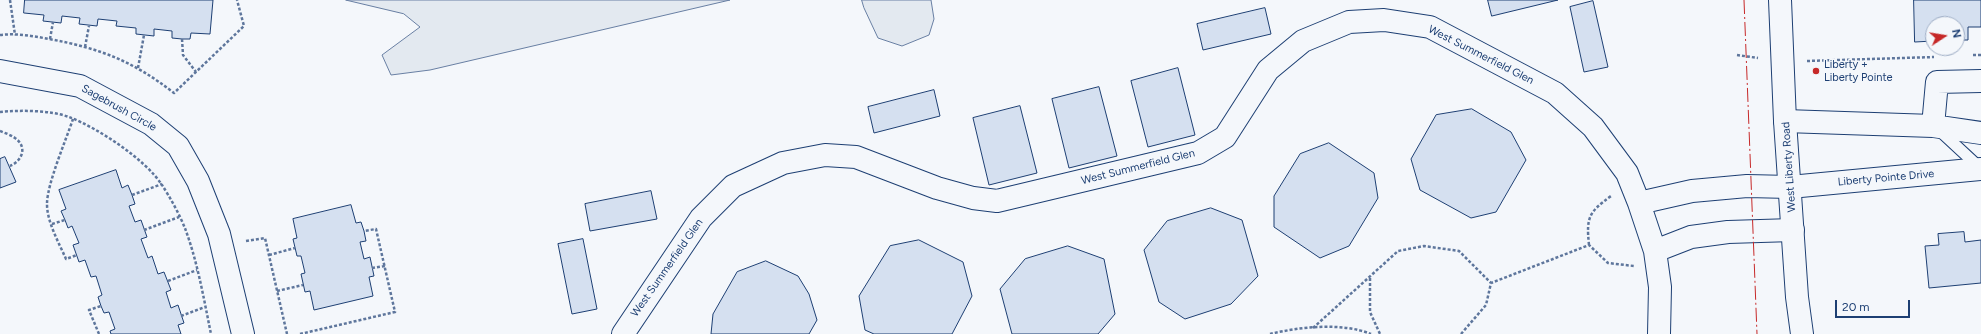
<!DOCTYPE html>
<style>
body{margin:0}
#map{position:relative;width:1981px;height:334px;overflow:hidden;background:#f4f7fb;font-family:Figtree,sans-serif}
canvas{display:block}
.north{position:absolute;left:1925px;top:16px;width:40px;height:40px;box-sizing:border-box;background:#f4f7fb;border:1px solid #9eadc5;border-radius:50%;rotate:78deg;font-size:11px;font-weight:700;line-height:16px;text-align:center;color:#1d3f73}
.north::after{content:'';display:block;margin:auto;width:14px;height:18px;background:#c62828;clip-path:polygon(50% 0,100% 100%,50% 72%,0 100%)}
.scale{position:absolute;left:1835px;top:300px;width:75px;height:18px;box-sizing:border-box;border:2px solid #1d3f73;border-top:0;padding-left:5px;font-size:12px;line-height:14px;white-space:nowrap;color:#1d3f73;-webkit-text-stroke:3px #f4f7fb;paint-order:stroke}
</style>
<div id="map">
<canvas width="1981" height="334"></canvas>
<div class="north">N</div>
<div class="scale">20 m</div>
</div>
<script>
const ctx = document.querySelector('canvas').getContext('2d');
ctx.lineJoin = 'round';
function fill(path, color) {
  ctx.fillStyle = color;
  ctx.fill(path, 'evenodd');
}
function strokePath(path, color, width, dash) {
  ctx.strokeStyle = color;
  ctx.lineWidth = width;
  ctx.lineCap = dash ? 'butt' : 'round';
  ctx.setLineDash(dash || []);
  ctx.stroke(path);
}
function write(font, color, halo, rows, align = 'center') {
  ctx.font = font + ' Figtree,sans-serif';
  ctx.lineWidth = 3;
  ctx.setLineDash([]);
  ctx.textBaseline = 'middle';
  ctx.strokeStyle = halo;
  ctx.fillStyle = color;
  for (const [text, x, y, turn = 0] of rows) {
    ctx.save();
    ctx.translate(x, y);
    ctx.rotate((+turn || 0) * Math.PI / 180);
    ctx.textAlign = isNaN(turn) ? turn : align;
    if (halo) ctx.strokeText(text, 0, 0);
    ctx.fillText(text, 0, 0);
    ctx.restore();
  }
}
const green = new Path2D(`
 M346 0H730L430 70 391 75 382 55 420 27 404 14Z
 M862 0H931L934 19 929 35 902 46 878 38 864 8Z`);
fill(green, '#e3e9f0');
strokePath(green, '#687fa3', 1);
const building = new Path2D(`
 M25 0H213L210 34 191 33 190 39H182L172 38V31L154 29V36L136 34V28L116 26 117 21 98 19 97 26 79 24 80 18 62 16 61 23 43 21 44 15 24 13Z
 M1488 0H1558L1492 16Z
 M1914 0H1981V27H1968V40H1957V24H1933V41L1915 42Z
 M1593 1 1608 67 1584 72 1570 7Z
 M1265 8 1271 34 1203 50 1197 24Z
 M1178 68 1195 135 1148 147 1131 81Z
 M1099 87 1117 156 1069 168 1052 99Z
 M934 90 940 116 874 133 868 107Z
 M1020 106 1037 173 989 185 973 118Z
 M1472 109 1511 132 1526 160 1496 212 1471 218 1420 190 1411 159 1436 115Z
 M1329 143 1374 173 1378 198 1349 246 1320 258 1274 227V196L1300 154Z
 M5 157 16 182 0 188V159Z
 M116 170 122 188 128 185 132 195 135 204 129 206 135 222 141 220 147 237 141 239 148 258 152 256 158 274 164 272 171 290 166 292 171 308 178 305 184 323 178 325 181 334H111L110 331 115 329 109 312 104 313 101 306 98 297 102 295 96 276 91 277 85 260 79 262 73 245 79 243 72 226 68 228 65 220 61 211 66 209 59 190Z
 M651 191 657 219 590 231 585 204Z
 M351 205 356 223 361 222 364 231 366 241 360 242 364 259 370 257 374 276 369 277 373 296 314 310 310 291 305 292 301 274 305 273 301 256H297L293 239 297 238 293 219Z
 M1211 208 1242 220 1258 276 1231 304 1185 319 1159 302 1144 250 1167 221Z
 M1964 232 1965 242 1981 240V283L1929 288 1925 246 1939 245 1938 234Z
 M583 239 597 309 572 314 558 244Z
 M919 240 963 262 972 296 952 334H874L865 330 859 296 890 246Z
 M1068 246 1104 259 1115 314 1098 334H1012L1000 289 1025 259Z
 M766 261 798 276 809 294 817 320 809 334H711L713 314 737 272Z`);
fill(building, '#d5e0f0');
strokePath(building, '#1d3f73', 1);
const lane = new Path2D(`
 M1938 129 1980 168`);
const street = new Path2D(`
 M0 71 80 86 151 124 178 146 198 181 219 234 243 334
 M1785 121 1933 126 1981 133
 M1933 126 1937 82 1981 81
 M1639 203 1692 191 1747 186 1790 187 1981 169
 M1655 251 1691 237 1728 232 1793 230
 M623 334 701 218 733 186 783 163 825 155 856 157 937 188 973 198 997 201 1198 153 1225 137 1268 70 1303 41 1349 22 1384 20 1430 27 1555 93 1593 127 1627 173 1639 203 1655 251 1660 287 1659 334`);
const secondary = new Path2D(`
 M1780 0 1785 121 1797 297 1802 334`);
strokePath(lane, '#1d3f73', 13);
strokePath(street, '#1d3f73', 24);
strokePath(secondary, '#1d3f73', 24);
strokePath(new Path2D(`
 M10 0 15 35
 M0 35C16 33 33 36 49 39 99 48 133 61 174 93L244 26 237 0
 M50 39 53 22
 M182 39 183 55 196 72
 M85 47 89 26
 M1737 55 1758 58
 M1973 55H1981
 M1807 61 1934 57
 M138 68 144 35
 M0 112C20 110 50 110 69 117 98 128 145 159 162 185 170 197 181 217 186 231 198 264 204 300 211 334
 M73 119C66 140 47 184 47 204 47 222 59 243 66 259L77 255
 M0 131C5 133 11 135 15 138 28 147 22 161 10 166
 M132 195 162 184
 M52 224 65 220
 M144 230 179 217
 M246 241 265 238 287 334
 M1589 245C1586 217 1589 212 1611 196
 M269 255 295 248
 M372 268 385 266
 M1370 278V312L1380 334
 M168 281 197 270
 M277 291 303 285
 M181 316 205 307
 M1313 328 1398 251 1424 246 1459 251 1491 283
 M99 334 89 310 101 306
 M300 334 395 312 376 229 364 231
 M1270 334C1299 327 1342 322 1371 334
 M1461 334 1486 305 1491 283 1589 245 1608 263 1634 266`), '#5e769c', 2.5, [3, 2]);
strokePath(lane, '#f4f7fb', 11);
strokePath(street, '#f4f7fb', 22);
strokePath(secondary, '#f4f7fb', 22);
strokePath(new Path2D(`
 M1744 0 1757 334`), '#c62828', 1, [14, 3, 2, 3]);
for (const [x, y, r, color] of [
 [1816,71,4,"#c62828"]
]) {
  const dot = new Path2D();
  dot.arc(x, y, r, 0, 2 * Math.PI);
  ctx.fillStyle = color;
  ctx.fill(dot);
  strokePath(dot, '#f4f7fb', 1.5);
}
write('11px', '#1d3f73', '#f4f7fb', [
 ["West Summerfield Glen",1481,55,27],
 ["Sagebrush Circle",119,108,29],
 ["West Summerfield Glen",1138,167,-14],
 ["West Liberty Road",1789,167,-94],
 ["Liberty Pointe Drive",1886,178,-5],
 ["West Summerfield Glen",667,268,-55]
]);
write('11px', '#1d3f73', '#f4f7fb', [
 ["Liberty +",1824,65],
 ["Liberty Pointe",1824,78]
], 'left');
</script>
